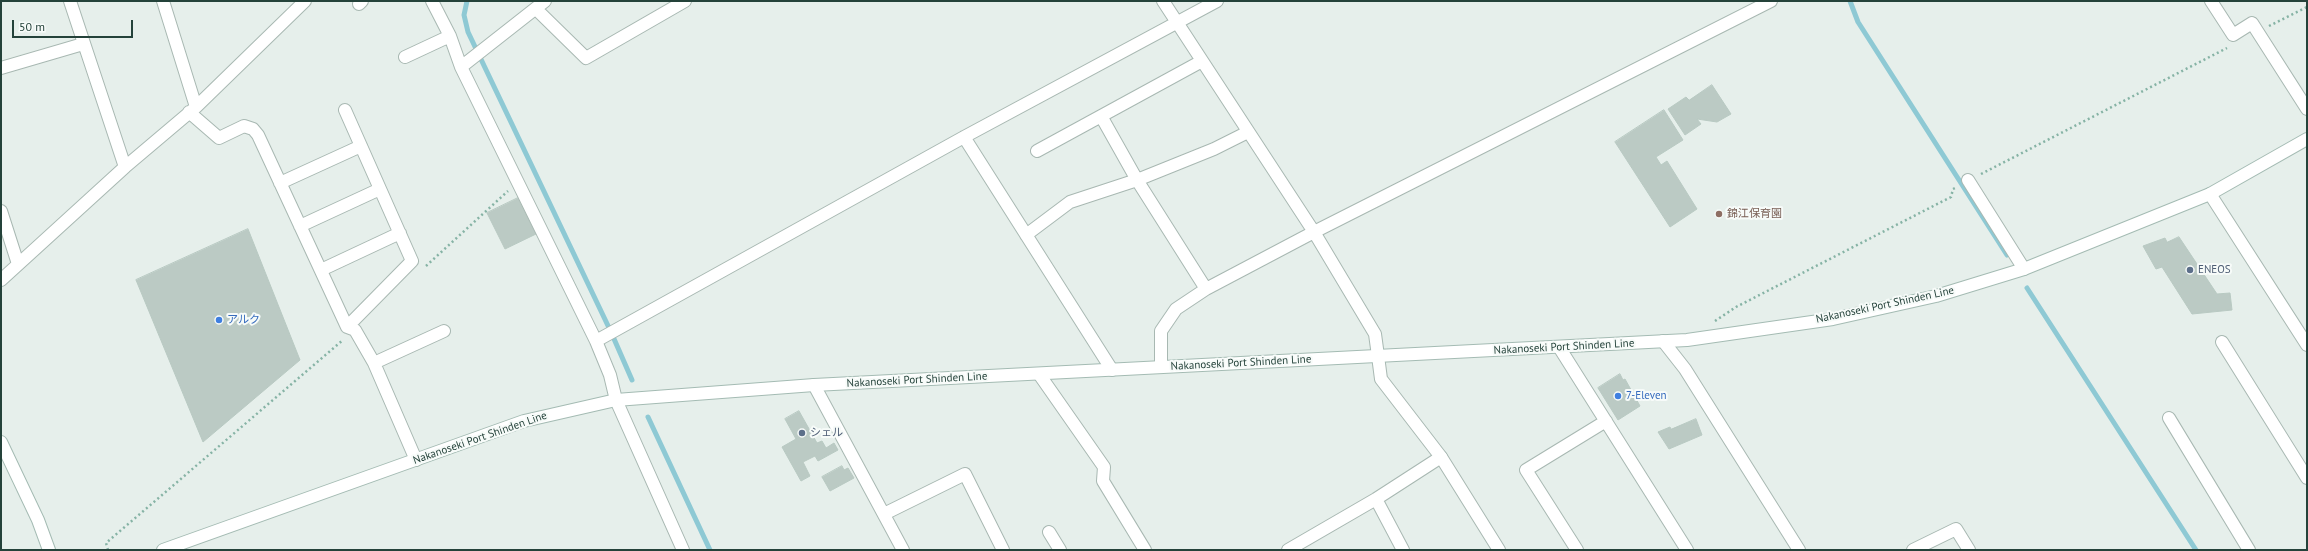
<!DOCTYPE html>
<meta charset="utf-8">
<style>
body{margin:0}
#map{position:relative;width:2308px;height:551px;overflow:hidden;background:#e6efeb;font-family:"PT Sans",sans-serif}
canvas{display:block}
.frame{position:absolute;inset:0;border:2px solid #24423a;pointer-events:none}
.scale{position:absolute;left:12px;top:20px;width:121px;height:18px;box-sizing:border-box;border:2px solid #24423a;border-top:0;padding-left:5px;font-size:12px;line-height:14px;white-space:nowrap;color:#24423a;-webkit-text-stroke:3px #f7fbf9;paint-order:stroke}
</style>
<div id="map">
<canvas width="2308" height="551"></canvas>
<div class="frame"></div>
<div class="scale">50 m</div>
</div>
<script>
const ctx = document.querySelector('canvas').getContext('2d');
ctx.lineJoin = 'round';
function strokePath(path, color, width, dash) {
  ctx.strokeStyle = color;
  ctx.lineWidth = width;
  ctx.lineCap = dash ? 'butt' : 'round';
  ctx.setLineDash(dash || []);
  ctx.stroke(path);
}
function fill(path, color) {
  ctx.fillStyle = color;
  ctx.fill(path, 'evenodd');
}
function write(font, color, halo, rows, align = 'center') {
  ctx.font = font + ' "PT Sans","Noto Sans JP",sans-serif';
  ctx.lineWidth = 4;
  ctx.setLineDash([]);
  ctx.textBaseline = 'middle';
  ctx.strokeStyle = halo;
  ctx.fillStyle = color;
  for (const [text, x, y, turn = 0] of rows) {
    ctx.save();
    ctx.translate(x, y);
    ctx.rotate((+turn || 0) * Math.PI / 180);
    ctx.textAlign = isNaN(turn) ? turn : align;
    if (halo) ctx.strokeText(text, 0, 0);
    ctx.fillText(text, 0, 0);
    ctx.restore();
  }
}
strokePath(new Path2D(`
 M467 1 464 15 468 32 611 332 632 380
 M1850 1 1858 22 2007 255
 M2027 288 2196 550
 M648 417 710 550`), '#8ec9d4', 5);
const building = new Path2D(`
 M1712 85 1731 114 1717 122 1697 119 1701 124 1685 135 1668 109 1686 97 1689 100Z
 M1664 110 1683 140 1656 157 1661 165 1667 161 1697 209 1670 227 1615 142Z
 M518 198 536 234 505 249 487 213Z
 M248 229 300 360 203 442 136 280Z
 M2179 237 2217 294 2230 293 2232 310 2192 314 2162 267 2156 269 2143 246 2165 238 2167 242Z
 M1620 374 1623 380 1625 379 1640 406 1618 420 1598 388Z
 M799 411 817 443 822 441 826 448 834 443 838 450 818 461 815 456 803 462 810 476 801 481 782 447 796 439 785 419Z
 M1696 419 1702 435 1669 449 1658 432 1670 427 1671 429Z
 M842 466 844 470 848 468 854 478 830 491 822 477Z`);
fill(building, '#bbcac4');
strokePath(building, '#b8c9c2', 1);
const minor = new Path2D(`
 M70 1 125 167
 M163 1 196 107
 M432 1 450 36 461 67 596 341 610 375 616 400
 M1163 1 1314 232 1375 334 1378 356
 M2211 1 2233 35 2252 23 2307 109
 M359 4 362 1
 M536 9 586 58 685 1
 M405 57 450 36
 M461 67 545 1
 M1 68 83 44
 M345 110 412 261 347 327
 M189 112 219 138 244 126 253 129 258 135 347 327 355 330 374 363 416 460
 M1101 116 1137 180 1206 289
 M964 137 1112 370
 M1037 151 1202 61
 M1968 180 2024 269
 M280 183 361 146
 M1 211 18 264
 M300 226 380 189
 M1026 235 1070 202 1137 180 1214 149 1248 132
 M321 270 400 233
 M1 280 125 167 196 107 305 1
 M596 341 964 137 1217 1
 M1663 341 1685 369 1799 550
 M2222 342 2307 478
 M1559 347 1687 550
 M374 363 444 331
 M1161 367V331L1176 309 1206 289 1314 232 1771 1
 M1039 374 1104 467 1103 481 1145 550
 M814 385 903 550
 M2169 418 2249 550
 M1376 499 1403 550
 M884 514 965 474 1003 550
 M1049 532 1060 550
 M1288 550 1376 499 1441 457
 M1577 550 1526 470 1606 421
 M1913 550 1956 529 1969 550`);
const tertiary = new Path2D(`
 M2210 194 2307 345
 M1378 356 1381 379 1441 457 1499 550
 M616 400 683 550`);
const secondary = new Path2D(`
 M1 442 38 520 49 550
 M163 550 524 421 616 400 814 385 1687 340 1833 319 1936 296 2024 269 2210 194 2307 139`);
strokePath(minor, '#a8b8b2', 14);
strokePath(tertiary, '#a8b8b2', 14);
strokePath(secondary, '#a4bbb3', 14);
strokePath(new Path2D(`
 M2269 26 2307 7
 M1981 174 2227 48
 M426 266 508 191
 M1715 321 1736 307 1951 197 1953 189 1957 187
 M108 550 106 543 343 340`), '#86b3a5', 2.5, [2, 3]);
strokePath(minor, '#fff', 12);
strokePath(tertiary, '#fff', 12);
strokePath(secondary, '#fff', 12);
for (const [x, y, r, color] of [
 [1719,214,4,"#8d6e63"],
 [2190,270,4,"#5c6f8a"],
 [219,320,4,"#3f7fe0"],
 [1618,396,4,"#3f7fe0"],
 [802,433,4,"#5c6f8a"]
]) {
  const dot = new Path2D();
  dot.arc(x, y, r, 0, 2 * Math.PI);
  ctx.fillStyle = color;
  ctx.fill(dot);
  strokePath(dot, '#f7fbf9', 1.5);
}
write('11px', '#785e54', '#f7fbf9', [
 ["錦江保育園",1727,214]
], 'left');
write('11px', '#4e5e75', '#f7fbf9', [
 ["ENEOS",2198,270],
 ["シェル",810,433]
], 'left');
write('11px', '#24423a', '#f7fbf9', [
 ["Nakanoseki Port Shinden Line",1885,305,-12],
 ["Nakanoseki Port Shinden Line",1564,347,-3],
 ["Nakanoseki Port Shinden Line",1241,363,-3],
 ["Nakanoseki Port Shinden Line",917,380,-3],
 ["Nakanoseki Port Shinden Line",480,438,-19]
]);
write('11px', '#366cbe', '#f7fbf9', [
 ["アルク",227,320],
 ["7-Eleven",1626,396]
], 'left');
</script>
